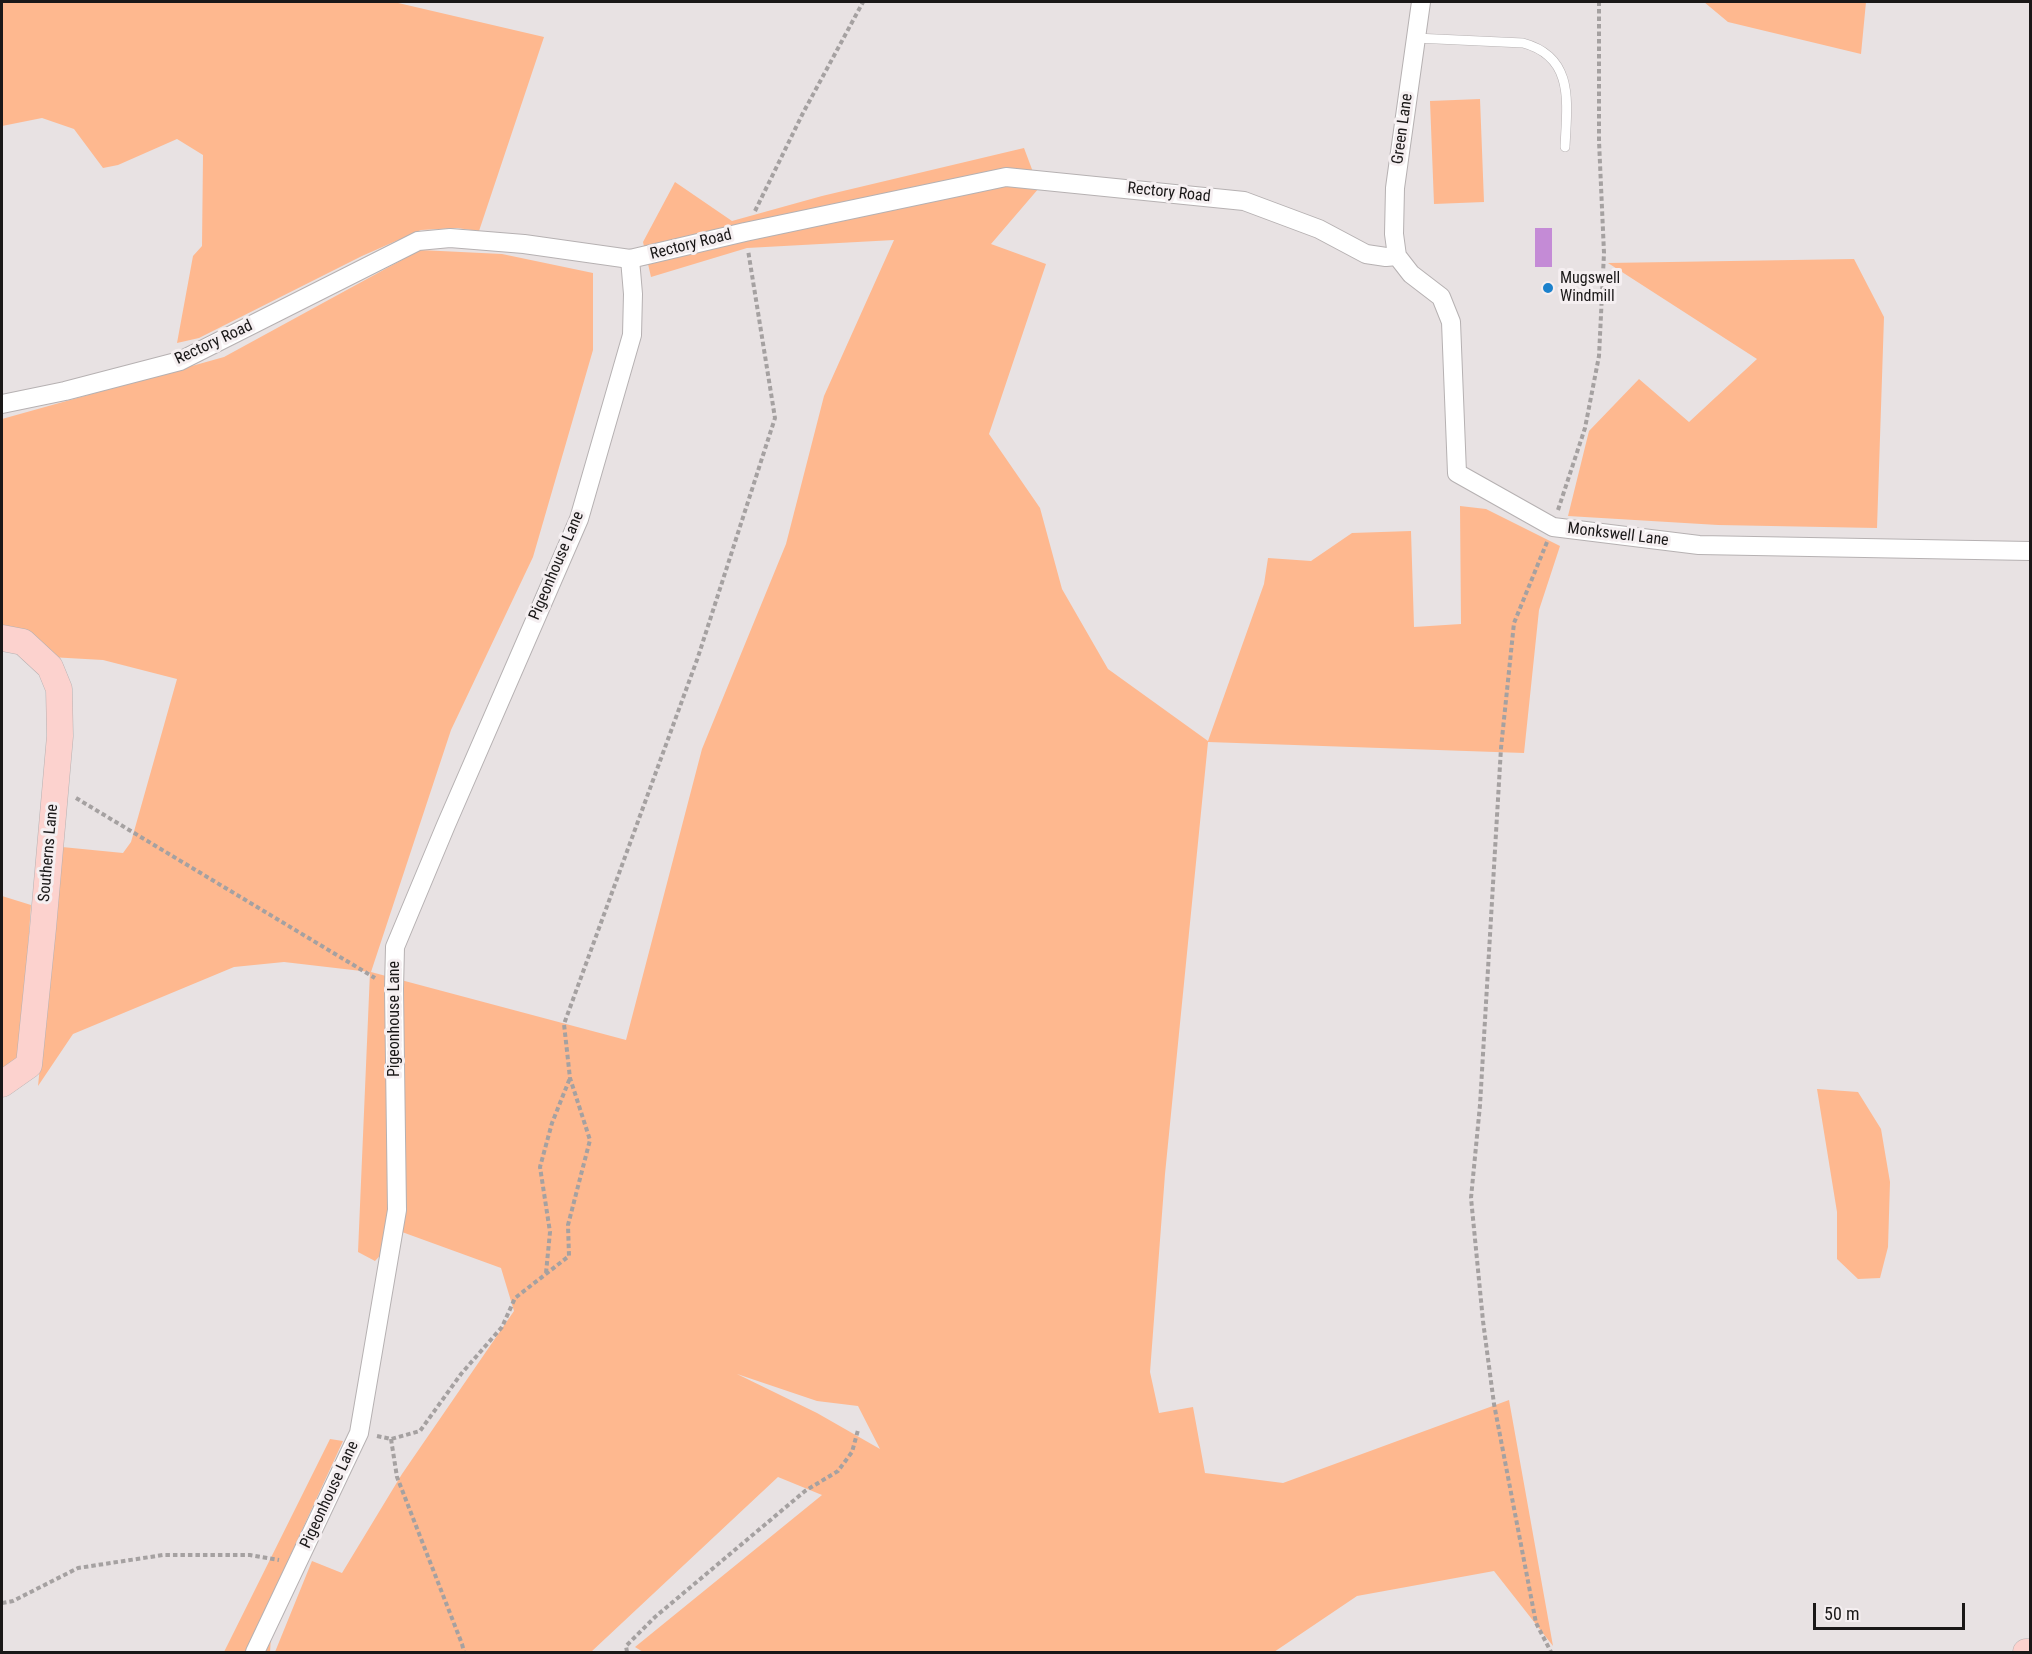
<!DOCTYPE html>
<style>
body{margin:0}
#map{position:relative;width:2032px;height:1654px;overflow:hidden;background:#e8e2e3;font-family:"Roboto Condensed",sans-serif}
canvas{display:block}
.frame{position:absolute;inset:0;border:3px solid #1a1818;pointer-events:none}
.scale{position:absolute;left:1813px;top:1603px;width:152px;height:27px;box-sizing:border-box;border:3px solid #1a1818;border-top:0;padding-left:8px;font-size:18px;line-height:21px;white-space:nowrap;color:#1a1818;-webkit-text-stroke:4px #f5eff1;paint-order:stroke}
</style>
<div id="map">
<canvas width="2032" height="1654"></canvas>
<div class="frame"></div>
<div class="scale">50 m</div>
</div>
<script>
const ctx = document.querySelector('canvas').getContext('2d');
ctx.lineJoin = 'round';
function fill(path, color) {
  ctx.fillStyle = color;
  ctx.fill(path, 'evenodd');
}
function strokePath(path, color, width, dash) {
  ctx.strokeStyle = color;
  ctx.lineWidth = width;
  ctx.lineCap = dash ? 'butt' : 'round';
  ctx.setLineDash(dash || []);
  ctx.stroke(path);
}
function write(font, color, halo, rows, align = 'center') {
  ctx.font = font + ' "Roboto Condensed",sans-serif';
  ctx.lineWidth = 6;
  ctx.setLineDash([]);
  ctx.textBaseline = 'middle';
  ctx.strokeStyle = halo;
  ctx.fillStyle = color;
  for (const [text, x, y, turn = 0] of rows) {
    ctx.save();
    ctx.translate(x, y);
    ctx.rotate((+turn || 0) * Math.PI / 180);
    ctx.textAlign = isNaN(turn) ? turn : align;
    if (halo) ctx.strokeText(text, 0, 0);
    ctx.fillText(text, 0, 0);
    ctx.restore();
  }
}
fill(new Path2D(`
 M2 2H394L544 37 479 231 457 228 421 230 362 256 199 338 177 343 193 256 202 246 203 155 177 139 118 165 103 168 74 129 42 118 2 126Z
 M1704 2H1866L1861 54 1728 22Z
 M1480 99 1484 202 1434 204 1430 101Z
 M1024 148 1039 188 991 244 1046 264 989 434 1040 508 1062 589 1108 669 1208 741 1264 584 1268 558 1311 561 1352 533 1411 531 1414 627 1461 624 1460 506 1486 509 1560 546 1539 610 1524 753 1208 742 1165 1174 1150 1372 1159 1413 1193 1407 1205 1473 1283 1483 1509 1400 1553 1646 1494 1571 1357 1596 1274 1652H643L635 1647 822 1495 778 1477 591 1652H275L312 1561 342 1573 402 1474 514 1311 501 1268 402 1232 375 1261 358 1252 370 972 284 962 234 967 73 1034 38 1086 62 847 123 853 131 842 177 679 103 660 50 657 2 630V419L224 357 420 250 502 254 593 273V350L533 557 451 730 371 972 626 1040 702 749 786 544 824 396 894 240 747 248 651 277 643 242 675 182 732 221 822 196ZM737 1374 817 1401 858 1406 880 1449 817 1413Z
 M1854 259 1884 317 1877 528 1718 525 1568 516 1589 431 1639 379 1689 422 1757 359 1608 263Z
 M2 896 31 905 20 1060 2 1073Z
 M1817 1089 1858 1092 1881 1129 1890 1182 1888 1247 1880 1278 1858 1279 1837 1259V1212Z
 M330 1439 343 1441 274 1591 270 1652H224Z`), '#feb88f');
fill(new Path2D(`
 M1535 228H1552V267H1535Z`), '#c48bd6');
const lane = new Path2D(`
 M1415 38 1523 43C1575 57 1567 103 1565 147`);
const street = new Path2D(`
 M1397 256 1411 274 1441 297 1451 322 1457 473 1553 527 1699 545 2030 551
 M1397 256 1394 234 1395 188 1421 2
 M2 404 65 391 180 361 418 241 450 238 524 244 630 259 745 232 1006 177 1244 201 1319 229 1366 254 1386 257 1397 256
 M255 1652 359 1433 397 1210 394 989 395 947 446 825 579 519 632 335 633 294 630 259`);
const secondary = new Path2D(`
 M2 638 23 642 50 667 59 689 60 736 43 928 29 1065 2 1084
 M2026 1652H2030`);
strokePath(lane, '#b6b1b2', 10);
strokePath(street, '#b6b1b2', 20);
strokePath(secondary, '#b6b1b2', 27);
strokePath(new Path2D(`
 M755 211 803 113 863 2
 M1558 510 1585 428 1599 356 1604 253 1599 141V2
 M1547 542 1514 623 1501 748 1480 1105 1471 1198 1483 1321 1494 1404 1536 1623 1551 1652
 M76 798 375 978
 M546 1273 550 1232 540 1167 552 1123 570 1078
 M377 1436 391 1439 420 1431 461 1374 502 1327 515 1298 569 1256 568 1225 590 1140 570 1078 564 1024 698 657 775 418 748 250
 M391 1439 397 1477 462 1644 464 1652
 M2 1603 13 1601 78 1568 163 1555H250L279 1560
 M627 1652 626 1646 655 1617 805 1491 838 1471 852 1452 858 1430`), '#a5a1a1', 4, [4.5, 3]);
strokePath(lane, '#fff', 9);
strokePath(street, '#fff', 18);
strokePath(secondary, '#fcd2ce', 26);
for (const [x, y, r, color] of [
 [1548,288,6,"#1b81cc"]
]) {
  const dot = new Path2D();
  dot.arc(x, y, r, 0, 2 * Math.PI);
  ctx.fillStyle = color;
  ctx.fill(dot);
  strokePath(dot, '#f5eff1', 2);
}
write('16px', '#1a1818', '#f5eff1', [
 ["Green Lane",1403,129,-82],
 ["Rectory Road",1169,193,6],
 ["Rectory Road",691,245,-14],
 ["Rectory Road",214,343,-25],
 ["Monkswell Lane",1618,535,7],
 ["Pigeonhouse Lane",557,566,-67],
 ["Southerns Lane",49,853,-85],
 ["Pigeonhouse Lane",395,1019,-90],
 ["Pigeonhouse Lane",330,1495,-65]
]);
write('16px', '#1a1818', '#f5eff1', [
 ["Mugswell",1560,279],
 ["Windmill",1560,297]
], 'left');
</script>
